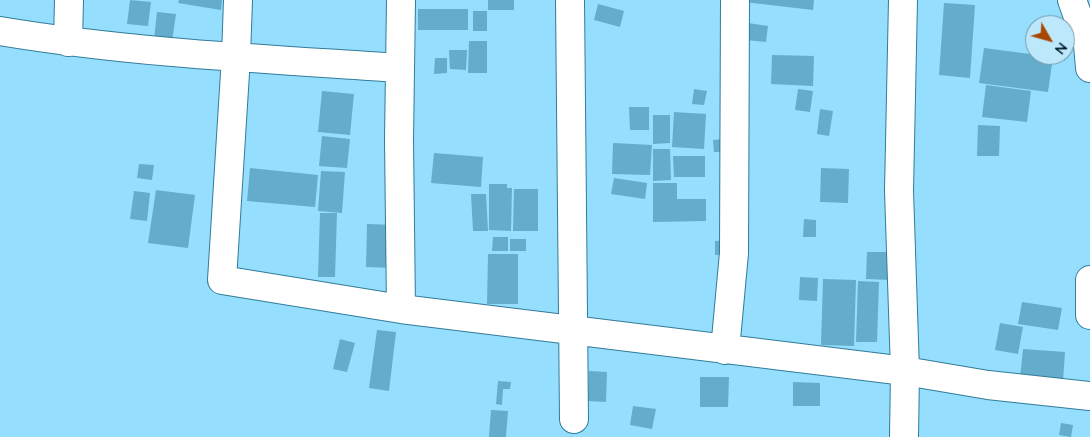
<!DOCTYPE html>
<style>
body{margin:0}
#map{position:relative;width:1090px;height:437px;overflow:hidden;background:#95defe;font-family:Quicksand,sans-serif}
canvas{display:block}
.north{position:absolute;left:1025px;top:15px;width:50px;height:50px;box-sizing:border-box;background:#bde7fa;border:1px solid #7196a6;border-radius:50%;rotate:128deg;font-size:14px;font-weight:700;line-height:20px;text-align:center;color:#001d29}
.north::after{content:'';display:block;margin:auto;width:18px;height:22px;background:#a74700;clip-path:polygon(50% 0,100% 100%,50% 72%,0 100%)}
</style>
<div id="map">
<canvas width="1090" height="437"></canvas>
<div class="north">N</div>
</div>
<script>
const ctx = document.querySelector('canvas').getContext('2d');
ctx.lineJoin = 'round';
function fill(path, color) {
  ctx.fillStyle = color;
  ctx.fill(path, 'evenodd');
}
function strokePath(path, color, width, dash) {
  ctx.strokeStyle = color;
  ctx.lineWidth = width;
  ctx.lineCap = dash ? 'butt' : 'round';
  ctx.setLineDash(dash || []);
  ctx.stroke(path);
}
fill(new Path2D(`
 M130 0 151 2 148 26 127 24Z
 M179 0H222L221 10 178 3Z
 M488 0H514V10H488Z
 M745 0H814L813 10 744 2Z
 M944 3 975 5 970 78 939 75Z
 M598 4 624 11 620 27 594 20Z
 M418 9H468V30H418Z
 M473 11H487V31H473Z
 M157 12 176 14 172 42 154 40Z
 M748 23 768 26 766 42 746 40Z
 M469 41H487V73H468Z
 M984 48 1053 57 1048 92 979 83Z
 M449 50H467L466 70 450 69Z
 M772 55 814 56 813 86 771 84Z
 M435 58H447V73L434 74Z
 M986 85 1031 91 1027 122 982 117Z
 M694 89 707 91 704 105 692 104Z
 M798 89 813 91 810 112 795 110Z
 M322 91 354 94 350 135 318 132Z
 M629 107H649V130H630Z
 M820 109 833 111 829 136 817 134Z
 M674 112 706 114 704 149 672 147Z
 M653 115H670V143L653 144Z
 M978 125 1000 126 999 156H977Z
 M322 136 350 139 347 168 319 166Z
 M727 139V152H714L713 140Z
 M613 143 652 145 650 175 612 174Z
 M653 149H670L671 180 653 181Z
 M434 153 483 157 481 187 431 183Z
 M673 156H705V177H674Z
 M139 164 154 165 152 180 137 178Z
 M250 168 318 175 315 207 247 201Z
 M821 168 849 169 848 203 820 202Z
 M321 171 345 172 342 213 318 211Z
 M614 178 647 183 645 199 611 194Z
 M653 183H677V199H706V221L653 222Z
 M489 184H507V188H512L511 231 489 230Z
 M514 189H538V231H513Z
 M156 190 195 195 188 248 148 243Z
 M134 191 150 193 147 221 130 219Z
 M471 194H486L488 231H473Z
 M320 213H337L335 277H318Z
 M804 219 816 220V237H803Z
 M367 224 397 225 396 268 366 267Z
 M493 237H508V251H492Z
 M510 239H526V251H510Z
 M728 240 729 255H715V241Z
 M867 252H892L891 280 866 279Z
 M488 254H518V304H487Z
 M800 277 818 278 817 301 799 300Z
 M823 279 856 280 854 346 821 345Z
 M858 281 879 282 877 342H856Z
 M1022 302 1062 308 1058 330 1018 324Z
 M1000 323 1023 327 1018 354 995 350Z
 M377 330 396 332 389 391 369 388Z
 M340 339 355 343 347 372 333 369Z
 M1023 349 1065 352 1063 381 1020 378Z
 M589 371 607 372 606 402 588 401Z
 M700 377H729L728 407H700Z
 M498 381 511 382 510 389H503L502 405 496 404Z
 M793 382 820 383V406H793Z
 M633 406 656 409 652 429 630 425Z
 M491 410 508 411 506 437H489Z
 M1061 423 1073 425 1071 437 1059 435Z`), '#63accb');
const minor = new Path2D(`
 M238 0 236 57 222 280 401 309 905 371 988 385 1090 396
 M401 0 399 140 401 309
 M570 0 574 419
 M903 0 899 191 905 371 904 437
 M1072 0 1088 45 1090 68
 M0 31C132 53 267 59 400 68
 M68 42 69 0
 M1090 280V315
 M725 350 734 253 735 0`);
strokePath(minor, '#317c99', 30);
strokePath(minor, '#fff', 28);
</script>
